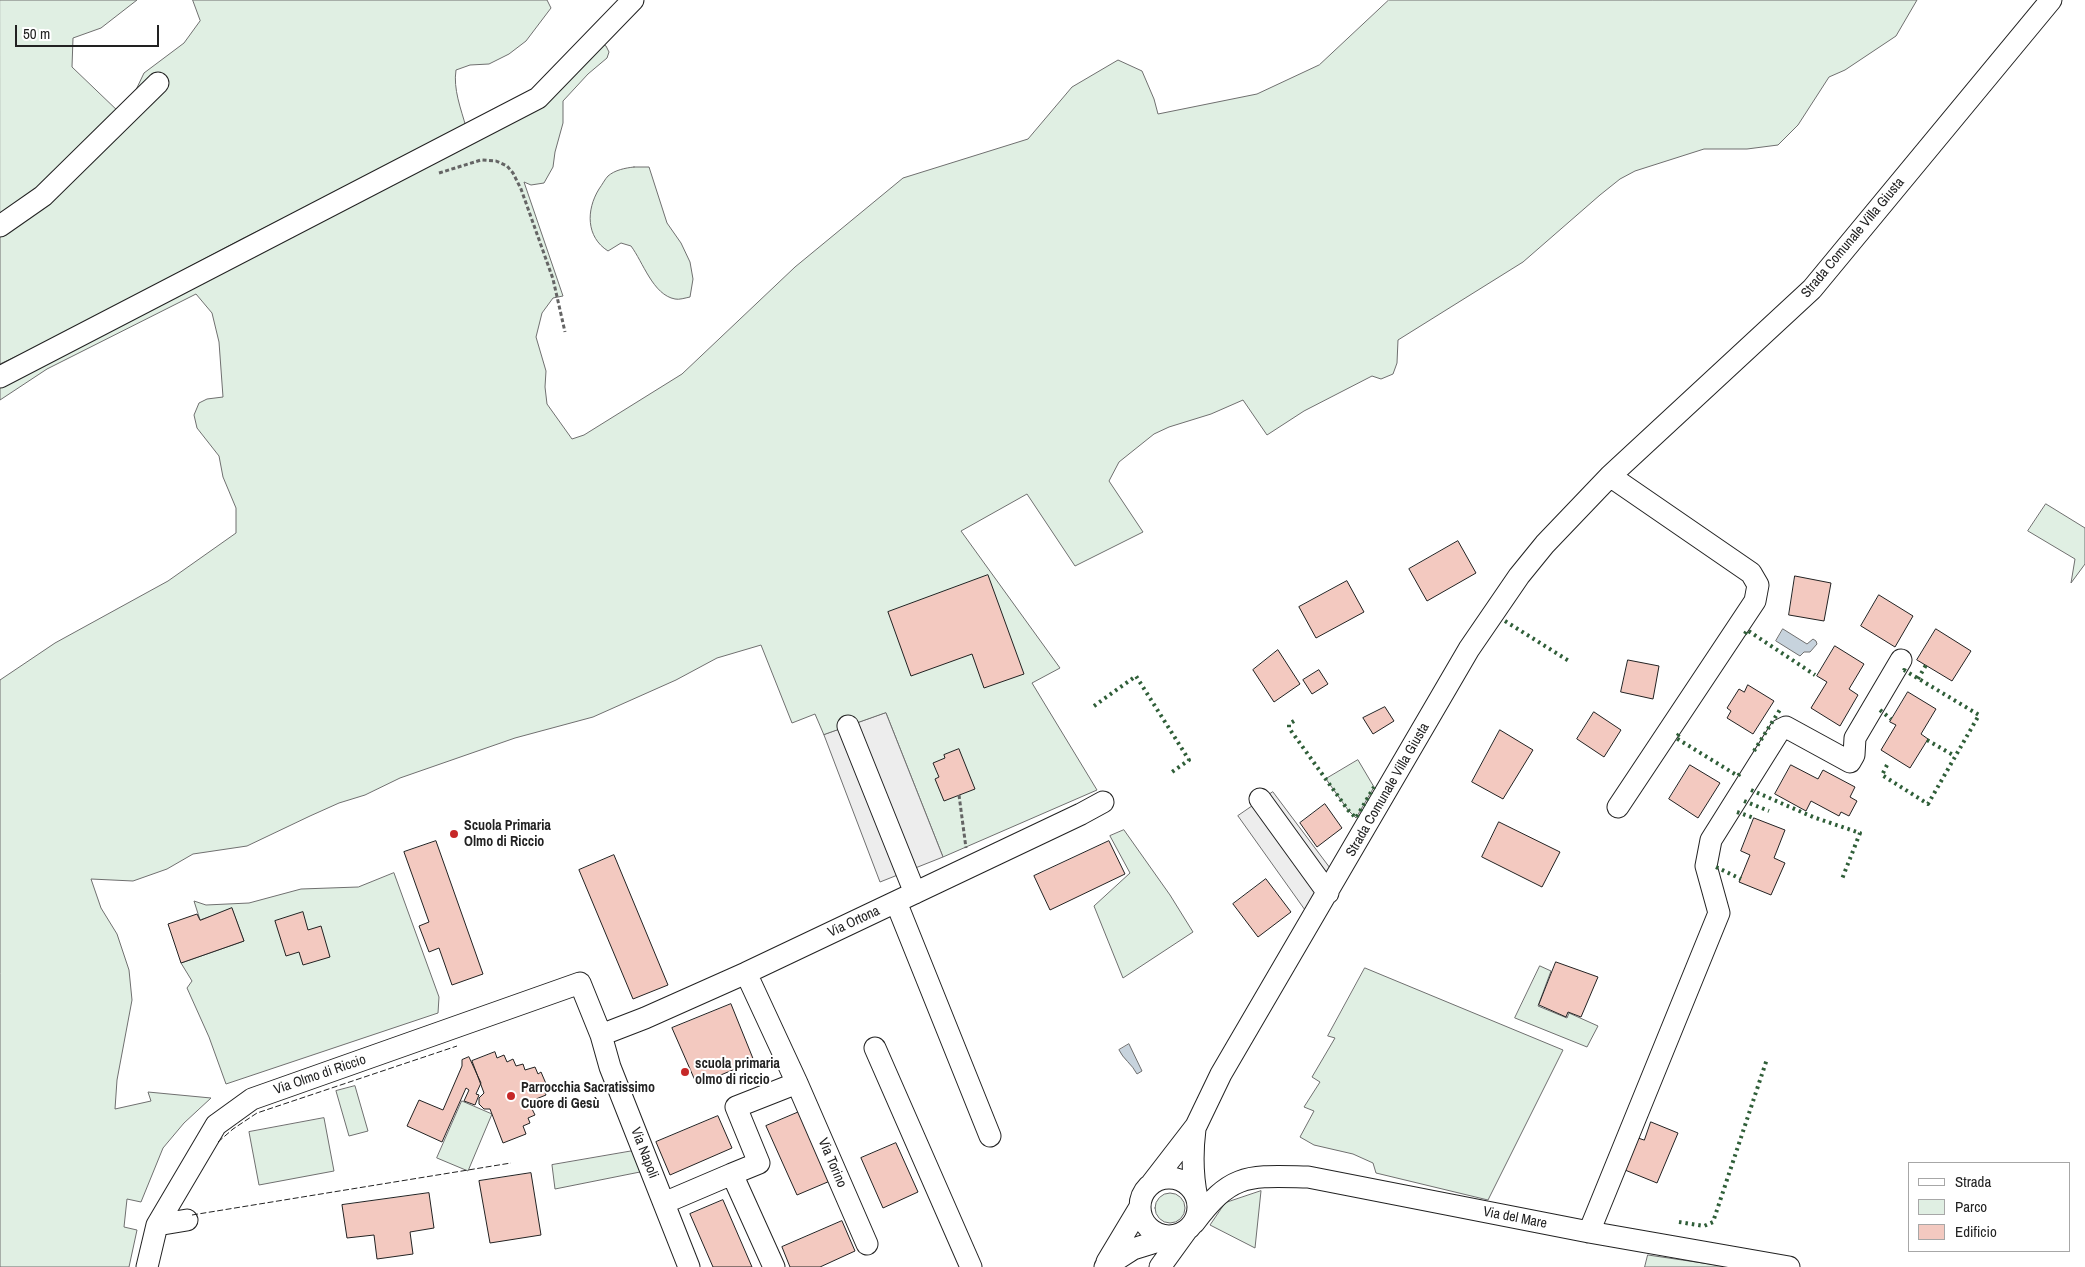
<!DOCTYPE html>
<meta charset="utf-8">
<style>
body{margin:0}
#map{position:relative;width:2085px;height:1267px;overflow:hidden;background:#fff;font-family:"Archivo Narrow",sans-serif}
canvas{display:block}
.legend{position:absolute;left:1908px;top:1162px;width:162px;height:90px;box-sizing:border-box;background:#fff;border:1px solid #a7a7a7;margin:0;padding:6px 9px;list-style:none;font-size:15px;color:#222}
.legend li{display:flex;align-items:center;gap:10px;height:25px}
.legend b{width:25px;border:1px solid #a7a7a7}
.scale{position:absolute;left:15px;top:25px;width:144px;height:22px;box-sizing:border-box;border:2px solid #222;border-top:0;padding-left:6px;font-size:15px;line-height:18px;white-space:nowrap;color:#222;-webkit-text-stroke:4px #fff;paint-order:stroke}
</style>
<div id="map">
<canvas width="2085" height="1267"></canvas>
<ul class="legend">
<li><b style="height:6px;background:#fff"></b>Strada</li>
<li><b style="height:14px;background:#e0efe3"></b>Parco</li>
<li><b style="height:14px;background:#f3c9c0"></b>Edificio</li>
</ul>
<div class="scale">50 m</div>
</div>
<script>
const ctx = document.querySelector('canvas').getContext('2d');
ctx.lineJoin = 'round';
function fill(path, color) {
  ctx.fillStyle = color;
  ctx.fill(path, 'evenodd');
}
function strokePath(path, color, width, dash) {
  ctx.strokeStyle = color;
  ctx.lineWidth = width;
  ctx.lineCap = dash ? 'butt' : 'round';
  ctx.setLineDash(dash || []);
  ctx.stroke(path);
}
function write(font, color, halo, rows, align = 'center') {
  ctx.font = font + ' "Archivo Narrow",sans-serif';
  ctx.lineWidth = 4;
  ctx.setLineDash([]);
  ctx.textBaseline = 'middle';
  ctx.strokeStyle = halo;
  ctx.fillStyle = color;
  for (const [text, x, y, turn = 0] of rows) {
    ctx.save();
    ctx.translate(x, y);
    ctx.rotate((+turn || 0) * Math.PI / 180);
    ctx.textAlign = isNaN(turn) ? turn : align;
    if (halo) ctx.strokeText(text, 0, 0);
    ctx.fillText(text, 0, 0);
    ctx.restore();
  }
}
const green = new Path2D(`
 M0 0H137L101 28 73 38 72 67 120 113 45 186 0 219Z
 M193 0H547L551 8 526 41 509 54 489 64 470 65 456 70C453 89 461 109 466 127L240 240 47 342 0 364V229L134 94 144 73 184 43 200 21Z
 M1389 0H1917L1896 36 1845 70 1829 77 1798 125 1778 145 1747 149H1704L1635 171 1620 179 1600 195 1523 262 1398 340 1397 363 1393 374 1381 379 1372 376 1304 411 1267 435 1243 400 1211 414 1169 427 1154 434 1119 462 1109 481 1143 532 1075 566 1027 494 961 531 1060 668 1032 683 1097 790 943 857 886 713 824 735 815 714 792 723 761 645 717 658 676 680 593 717 515 738 400 778 365 795 339 803 310 816 247 846 193 854 167 869 133 881 91 879 101 908 117 934 129 970 132 1000 117 1080 115 1109 151 1101 148 1092 211 1098 184 1123 163 1148 141 1202 127 1199 124 1227 137 1230 129 1267H0V680L55 643 168 581 236 533V508L223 477 219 456 197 428 194 415 199 403 207 399 223 397 219 342 212 313 196 294 47 369 0 400V382L421 165 603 44 606 46 609 52 607 58 588 74 563 101V123L555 152 553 167 544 183 531 185 524 182 563 296 553 298 542 313 536 337 546 371 545 387 547 404 572 439 584 435 682 374 795 267 903 178 1028 139 1072 87 1118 60 1142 71 1154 99 1158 114 1257 94 1319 65Z
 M634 167H649L667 223 681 243 690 262 693 279 690 297C685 298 679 300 675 299 653 295 643 262 631 246L621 243 608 251C586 237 586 210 599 189 602 185 605 179 608 176 615 170 625 168 634 167Z
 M2046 504 2085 528V564L2071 583 2075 559 2028 531Z
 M1358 760 1374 787 1356 818 1348 810 1326 779Z
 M1124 830 1170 895 1193 932 1123 978 1094 906 1130 873 1110 836Z
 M394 873 439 997 438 1013 226 1084 209 1037 187 988 192 981 181 963 244 941 232 909 200 920 194 901 206 905 249 903 301 889 358 887Z
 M1540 966 1551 971 1538 1006 1567 1018 1569 1013 1598 1026 1587 1047 1515 1018Z
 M1365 968 1563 1050 1488 1200 1376 1173 1373 1163 1353 1154 1314 1145 1300 1137 1314 1111 1304 1107 1320 1082 1312 1077 1335 1038 1328 1036Z
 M355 1086 368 1131 349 1136 336 1091Z
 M462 1101 492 1114 468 1171 437 1158Z
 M324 1118 334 1171 259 1185 249 1132Z
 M633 1151 640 1172 555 1189 552 1165Z
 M1261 1191 1255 1248 1210 1225 1225 1203Z
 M1155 1208a15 15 0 1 1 30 0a15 15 0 1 1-30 0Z
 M1648 1255 1730 1267H1645Z`);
fill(green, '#e0efe3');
strokePath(green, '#6f6f6f', 1);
const parking = new Path2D(`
 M886 713 943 857 880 882 824 735Z
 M1273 792 1330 868 1305 910 1238 816Z`);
fill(parking, '#ededed');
strokePath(parking, '#6f6f6f', 1);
const water = new Path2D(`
 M1783 629 1807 644 1813 639 1816 641 1817 644 1810 652H1804L1800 656 1776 641Z
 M1129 1044 1142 1071 1137 1074C1132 1064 1123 1059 1119 1050Z`);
fill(water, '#c7d3dd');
strokePath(water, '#6f6f6f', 1);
const building = new Path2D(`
 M1458 541 1476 573 1427 601 1409 569Z
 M988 575 1024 674 984 688 972 654 911 676 888 612Z
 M1795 576 1831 583 1824 621 1789 615Z
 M1347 581 1364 612 1316 638 1299 607Z
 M1879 595 1913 616 1895 647 1861 626Z
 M1936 629 1971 651 1952 681 1917 660Z
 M1835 646 1864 664 1849 689 1858 695 1840 726 1811 708 1827 682 1817 676Z
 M1278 650 1300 684 1274 702 1253 670Z
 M1628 660 1659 666 1653 699 1621 692Z
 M1319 670 1328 684 1312 694 1303 680Z
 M1748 685 1774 701 1753 734 1727 718 1731 711 1727 708 1739 689 1744 692Z
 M1908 692 1936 709 1921 734 1928 739 1910 768 1881 750 1896 725 1890 722Z
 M1385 707 1394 721 1373 734 1363 718Z
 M1594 712 1621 730 1604 757 1577 739Z
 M1500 730 1533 750 1503 799 1472 782Z
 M959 749 975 789 944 801 935 779 939 777 933 763 945 758 944 755Z
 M1690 765 1720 783 1698 818 1669 799Z
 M1791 765 1818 779 1823 770 1855 787 1850 797 1857 801 1849 816 1841 812 1839 816 1811 801 1806 811 1775 794Z
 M1325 804 1342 828 1317 847 1300 823Z
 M1754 818 1785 830 1774 858 1785 863 1771 895 1739 882 1750 855 1741 851Z
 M1499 822 1560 852 1542 887 1482 857Z
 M436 841 483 974 452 985 439 948 429 952 419 926 429 922 404 852Z
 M1109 841 1125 874 1050 910 1034 876Z
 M614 855 668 985 633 999 579 870Z
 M1266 879 1291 912 1258 937 1233 904Z
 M232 908 244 941 181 963 168 924 197 914 200 920Z
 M303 912 308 930 321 926 330 957 303 965 299 952 286 956 275 921Z
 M1556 962 1598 977 1581 1017 1568 1012 1566 1017 1539 1005Z
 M731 1004 754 1061 697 1085 672 1028Z
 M495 1052 497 1058 504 1055 507 1062 513 1059 516 1066 523 1064 525 1070 535 1067 538 1074 541 1072 547 1086 543 1088 546 1095 536 1099 539 1106 532 1109 535 1115 528 1118 530 1123 523 1126 526 1134 503 1143 490 1109H484L479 1104V1098L484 1093 472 1061Z
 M469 1057 481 1083 476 1094 479 1095 475 1105 464 1101 469 1090 466 1088 442 1142 407 1126 419 1100 443 1110 462 1066V1060Z
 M799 1112 830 1181 797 1195 766 1126Z
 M718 1116 732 1148 670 1175 656 1142Z
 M1651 1122 1678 1133 1657 1183 1625 1170 1638 1138 1644 1140Z
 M896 1143 918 1192 883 1208 861 1158Z
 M531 1173 541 1235 490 1243 479 1181Z
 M429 1193 434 1228 410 1232 413 1254 377 1259 374 1235 347 1238 342 1205Z
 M723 1200 752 1267H713L690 1214Z
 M842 1221 855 1251 820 1267H790L782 1247Z`);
fill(building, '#f3c9c0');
strokePath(building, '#222', 1);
const minor = new Path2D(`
 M0 226 43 196 158 83
 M0 377 538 98 633 0
 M1610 476 1751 573 1758 585 1755 601 1618 807
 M848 726 915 893
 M1260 799 1328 893
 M896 902 990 1136
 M746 973 797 1083 736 1107 759 1163 732 1174 774 1267
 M601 1035 645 1018 746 973 1081 814 1103 802
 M875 1048 971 1267
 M797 1083 867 1244
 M1195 1129C1192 1153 1192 1174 1197 1198
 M1140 1207a29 29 0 1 1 58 0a29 29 0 1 1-58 0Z
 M1152 1183 1196 1126 1221 1074 1469 649 1519 576 1545 544 1610 476 1812 289 2051 0
 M664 1203 732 1174
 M1194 1223C1232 1172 1248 1176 1308 1177L1589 1232 1789 1267
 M157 1225 187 1220
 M1589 1232 1719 913 1706 866 1711 840 1780 730 1786 727 1850 762 1854 755 1855 738 1901 660
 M1107 1262 1140 1207
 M147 1267 157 1225 216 1125 252 1099 580 983 601 1035 610 1067 689 1267
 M1105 1267 1133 1249 1175 1236
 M1160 1267 1186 1231`);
strokePath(minor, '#222', 23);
strokePath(new Path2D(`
 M439 173 481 160 496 161 507 166 513 173 521 189 553 279 565 332
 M959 795 966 848`), '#646464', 3, [4, 2.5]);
strokePath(minor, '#fff', 21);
strokePath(new Path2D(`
 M1505 621 1569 661
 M1745 634 1747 630 1815 675
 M1918 679 1926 665
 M1094 706 1136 676 1189 760 1172 772
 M1880 710 1891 719
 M1294 721 1289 724V728L1348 810 1356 818 1374 787
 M1679 734 1676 738 1738 776 1741 772
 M1927 740 1955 756
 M1754 751 1781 708
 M1887 765 1882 775 1928 804 1979 715 1904 670 1903 672
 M1751 790 1813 817 1860 833 1842 879
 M1744 801 1769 811
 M1737 812 1754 818
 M1716 867 1741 879
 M1679 1222 1704 1226 1713 1222 1767 1059`), '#2f5e38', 4, [2.5, 4]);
strokePath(new Path2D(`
 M218 1142 233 1129 257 1113 457 1046
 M192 1215 511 1163`), '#222', 1, [6, 2.5]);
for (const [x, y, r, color] of [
 [454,834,5,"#c62828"],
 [685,1072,5,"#c62828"],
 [511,1096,5,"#c62828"]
]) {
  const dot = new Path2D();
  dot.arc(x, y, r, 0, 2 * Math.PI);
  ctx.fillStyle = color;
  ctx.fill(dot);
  strokePath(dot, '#fff', 2);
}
write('14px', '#222', '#fff', [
 ["Strada Comunale Villa Giusta",1853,238,-50],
 ["Strada Comunale Villa Giusta",1388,790,-60],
 ["Via Ortona",854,922,-25],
 ["Via Olmo di Riccio",320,1075,-19],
 ["Via Napoli",644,1153,69],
 ["Via Torino",832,1163,67],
 ["Via del Mare",1515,1218,11]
]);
write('bold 14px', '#222', '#fff', [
 ["Scuola Primaria",464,826],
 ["Olmo di Riccio",464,842],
 ["scuola primaria",695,1064],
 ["olmo di riccio",695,1080],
 ["Parrocchia Sacratissimo",521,1088],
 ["Cuore di Gesù",521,1104]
], 'left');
</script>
